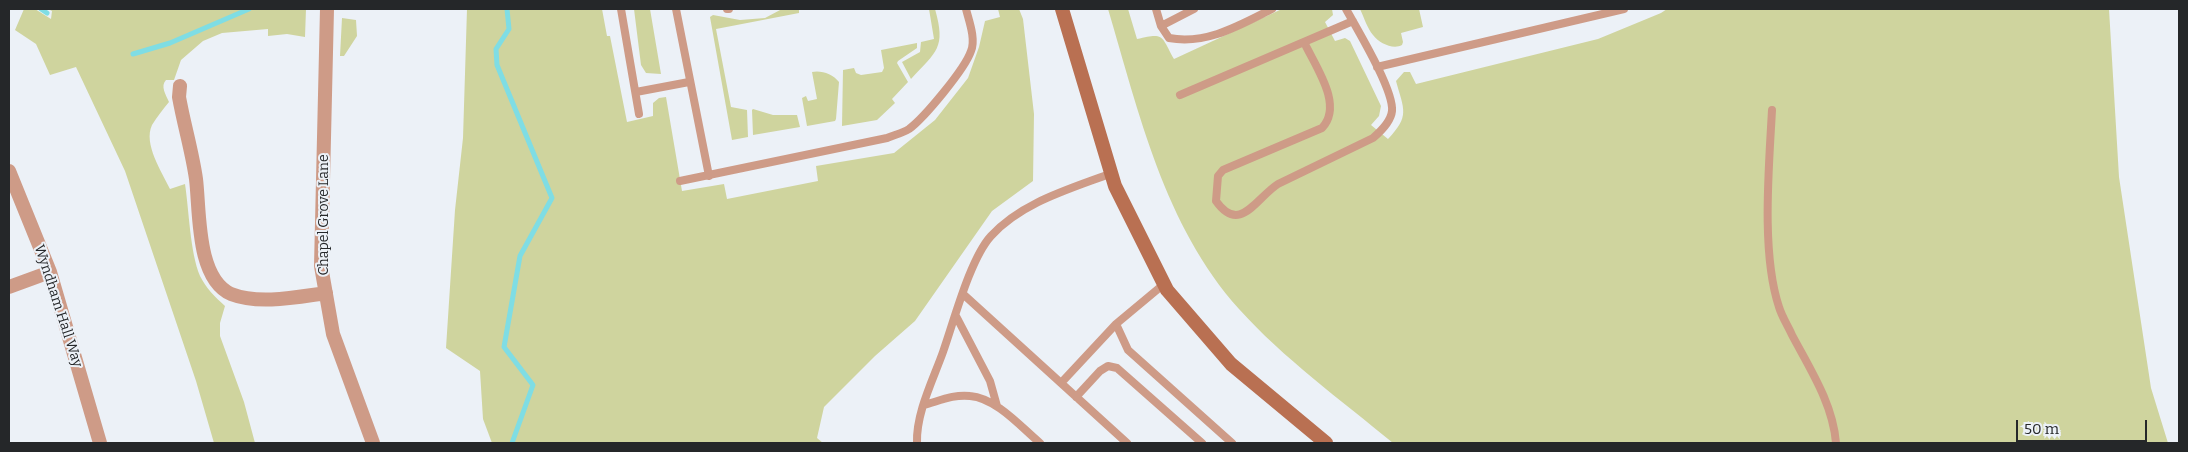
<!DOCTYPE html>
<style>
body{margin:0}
#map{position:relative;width:2188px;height:452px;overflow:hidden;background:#ecf1f7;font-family:Bitter,serif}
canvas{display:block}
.frame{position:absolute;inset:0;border:10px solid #252729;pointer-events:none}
.scale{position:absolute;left:2016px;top:420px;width:131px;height:22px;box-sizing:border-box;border:2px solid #252729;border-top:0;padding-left:6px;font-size:15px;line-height:18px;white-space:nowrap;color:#252729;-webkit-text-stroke:4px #ecf1f7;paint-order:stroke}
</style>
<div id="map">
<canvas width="2188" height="452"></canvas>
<div class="frame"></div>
<div class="scale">50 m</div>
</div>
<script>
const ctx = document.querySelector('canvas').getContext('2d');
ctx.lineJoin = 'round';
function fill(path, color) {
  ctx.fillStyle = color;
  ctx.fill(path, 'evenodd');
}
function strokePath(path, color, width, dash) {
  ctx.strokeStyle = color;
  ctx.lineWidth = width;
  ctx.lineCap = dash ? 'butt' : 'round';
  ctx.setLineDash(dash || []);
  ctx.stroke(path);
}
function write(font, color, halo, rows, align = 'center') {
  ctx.font = font + ' Bitter,serif';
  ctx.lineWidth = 4;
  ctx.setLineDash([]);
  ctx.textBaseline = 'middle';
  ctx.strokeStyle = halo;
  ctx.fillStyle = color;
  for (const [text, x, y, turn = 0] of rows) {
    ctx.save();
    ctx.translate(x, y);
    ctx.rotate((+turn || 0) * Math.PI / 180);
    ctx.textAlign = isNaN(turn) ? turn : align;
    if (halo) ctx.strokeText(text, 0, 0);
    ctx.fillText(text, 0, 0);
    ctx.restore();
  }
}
fill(new Path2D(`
 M24 9H35L51 19 52 11 48 9H306L305 37 287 34 268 36V29L222 33 203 41 181 60 174 80H166C160 86 166 95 169 102 163 109 157 117 152 125 143 144 162 172 170 189L185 184C189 210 190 252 200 276 206 288 215 297 225 306L220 323V336L244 402 255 443H214L196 381 125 171 76 67 50 75 36 44 15 30Z
 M467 9H602L607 36H610L627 122 653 116V103L659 98 666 97 682 191 724 184 727 199 818 181 816 166 894 153 935 120 968 78 979 47 985 21 1000 17 998 9H1019L1023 19 1034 114 1033 181 992 211 915 321 875 356 824 407 817 438 823 443H492L483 419 480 371 446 348 455 210 463 138Z
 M634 9H650L661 74 646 73 641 65Z
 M782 9H799V13L716 29 731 107 747 110 748 137 732 140 710 17 713 15 740 20 765 18Z
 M929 9H935C946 48 937 51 911 79L902 62 920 52 921 42 934 39Z
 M1108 9H1128L1137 39C1165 32 1161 36 1174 59L1282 9H1332L1333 15 1325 22 1335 41 1345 38 1350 41 1381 106 1379 116 1371 125 1388 139C1410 116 1404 110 1396 81L1404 72H1410L1416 84 1598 39 1661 13 1667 9H2109L2119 177 2151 388 2168 443H1393C1341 400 1283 358 1239 309 1164 225 1139 113 1108 9Z
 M1360 9H1419L1423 27 1401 33 1403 42 1402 45C1393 50 1379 43 1373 35 1367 28 1364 17 1360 9Z
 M342 18 356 20 357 36 344 56H340Z
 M917 43V48L898 61 897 63 908 82 892 99 895 103 877 120 842 126 843 70 854 68 856 73 861 75 882 72 884 68 881 50Z
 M812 72C821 70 833 74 839 82L836 119 835 121 807 126 802 98 806 96 808 101 817 99Z
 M753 109 773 115H797L800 127 753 135 752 110Z`), '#cfd49e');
strokePath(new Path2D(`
 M41 9 47 13
 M507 9 509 29 496 49 497 65 552 198 520 256 504 347 533 385 512 443
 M133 54 170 43 249 9`), '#7fdde4', 5);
strokePath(new Path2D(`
 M621 9 639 114
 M676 9 709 176
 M727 9H729
 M1156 9 1161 26 1169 38C1207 45 1240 25 1272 9
 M1161 26 1194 9
 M1304 42C1315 66 1344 105 1322 128L1223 170 1218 176 1216 201C1240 235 1256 198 1278 184L1373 138C1380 132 1391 121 1392 111 1394 90 1357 29 1346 9
 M1377 67 1624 9
 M636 92 689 82
 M1180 95 1353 21
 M1772 110C1769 167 1761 253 1779 307 1782 317 1788 326 1792 335 1810 369 1833 404 1836 443
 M680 181 887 138C894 135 903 133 909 129 924 118 965 69 971 51 976 39 969 21 966 9
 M1164 284 1116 324 1128 350 1232 443
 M963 294 1127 443
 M956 316 990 381 997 406
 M1061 383 1116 324
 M1076 397 1100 371 1108 366 1117 368 1202 443
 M924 405C939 401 954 394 970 396 996 398 1021 427 1040 443
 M917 443C916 413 933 380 943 352 954 321 970 259 991 236 1022 202 1070 189 1112 173`), '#ce9b87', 8);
strokePath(new Path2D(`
 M327 9 321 266 333 334 373 443
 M180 86 179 97C184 125 192 151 196 179 200 211 196 278 231 294 259 305 297 297 326 293
 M9 171 50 272 100 443
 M9 287 50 272`), '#ce9b87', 14);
strokePath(new Path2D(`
 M1062 9 1115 186 1167 290 1231 364 1326 443`), '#b97052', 14);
write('14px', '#252729', '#ecf1f7', [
 ["Chapel Grove Lane",324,215,-90],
 ["Wyndham Hall Way",58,306,72]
]);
</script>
